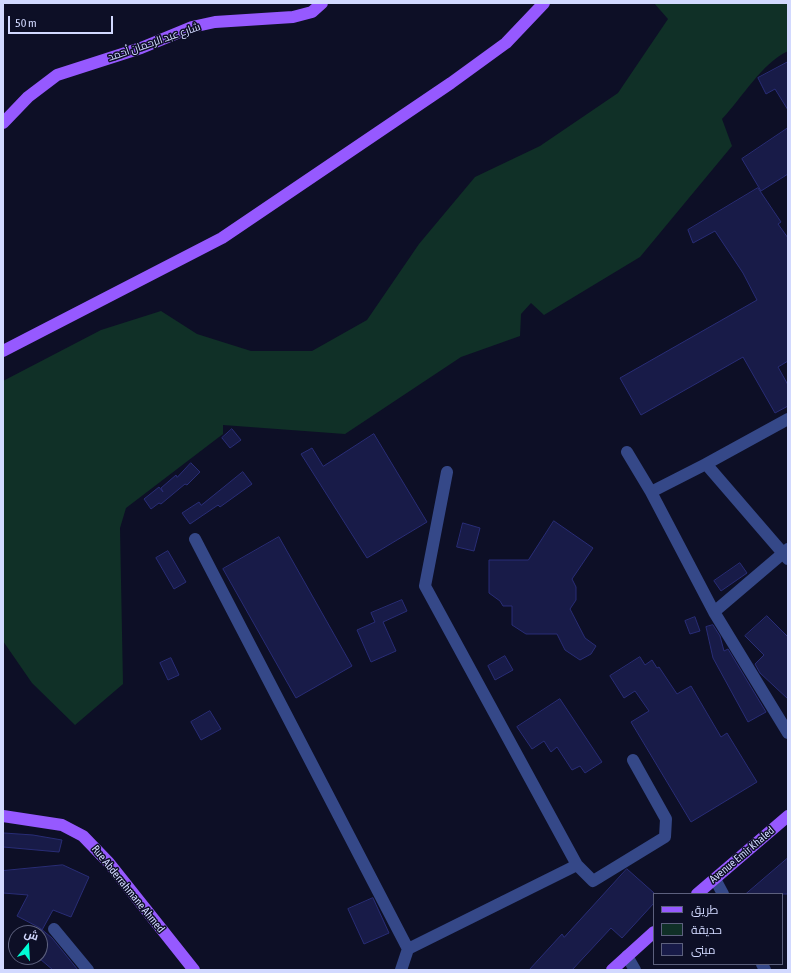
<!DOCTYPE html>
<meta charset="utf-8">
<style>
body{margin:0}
#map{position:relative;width:791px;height:973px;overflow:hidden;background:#0d0f26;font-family:"Asap Condensed",Cairo,sans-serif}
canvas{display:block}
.frame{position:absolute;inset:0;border:4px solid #d2d9ff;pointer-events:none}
.legend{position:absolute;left:653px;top:893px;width:130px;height:72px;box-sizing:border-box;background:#0d0f26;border:1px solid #5c607d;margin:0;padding:5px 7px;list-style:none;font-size:12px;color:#d2d9ff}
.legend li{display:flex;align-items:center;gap:8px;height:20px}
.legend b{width:20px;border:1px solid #5c607d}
.north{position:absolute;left:8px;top:925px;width:40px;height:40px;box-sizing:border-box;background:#0d0f26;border:1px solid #5c607d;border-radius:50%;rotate:18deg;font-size:11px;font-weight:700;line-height:16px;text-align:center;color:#d2d9ff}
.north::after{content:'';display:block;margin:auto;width:14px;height:18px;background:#00fdd5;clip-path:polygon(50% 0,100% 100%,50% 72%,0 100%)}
.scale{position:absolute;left:8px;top:16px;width:105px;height:18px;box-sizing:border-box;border:2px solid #d2d9ff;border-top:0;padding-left:5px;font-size:12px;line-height:14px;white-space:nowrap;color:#d2d9ff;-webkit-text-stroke:3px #0d0f26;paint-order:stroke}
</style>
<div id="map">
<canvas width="791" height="973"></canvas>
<div class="frame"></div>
<ul class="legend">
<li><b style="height:5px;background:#9659ff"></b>طريق</li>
<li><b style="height:11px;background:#103027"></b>حديقة</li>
<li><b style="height:11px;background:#181b48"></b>مبنى</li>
</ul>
<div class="north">ش</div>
<div class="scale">50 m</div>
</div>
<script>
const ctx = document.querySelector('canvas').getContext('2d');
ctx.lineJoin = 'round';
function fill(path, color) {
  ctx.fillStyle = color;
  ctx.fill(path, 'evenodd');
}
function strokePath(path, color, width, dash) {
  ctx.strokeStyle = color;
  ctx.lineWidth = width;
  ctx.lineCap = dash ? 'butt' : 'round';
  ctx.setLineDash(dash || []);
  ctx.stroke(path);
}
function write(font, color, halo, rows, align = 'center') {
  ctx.font = font + ' "Asap Condensed",Cairo,sans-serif';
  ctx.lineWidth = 3;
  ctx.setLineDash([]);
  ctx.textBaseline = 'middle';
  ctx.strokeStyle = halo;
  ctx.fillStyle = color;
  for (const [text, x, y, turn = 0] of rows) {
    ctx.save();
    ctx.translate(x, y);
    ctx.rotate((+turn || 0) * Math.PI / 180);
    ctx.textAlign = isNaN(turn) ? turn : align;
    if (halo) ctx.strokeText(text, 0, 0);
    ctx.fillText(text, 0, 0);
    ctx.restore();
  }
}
fill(new Path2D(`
 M654 3H788V51C762 63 742 98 722 119L732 146 640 257 544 315 531 303 521 314 520 336 461 357 345 434 223 425V434L126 508 120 528 123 684 75 725 32 683 3 641V381L101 330 161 311 197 334 251 351H312L367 320 419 244 475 177 540 146 618 93 668 19Z`), '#103027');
const building = new Path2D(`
 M788 62V110L775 89 766 94 758 78Z
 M788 128V174L761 191 742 159Z
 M758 188 781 222 778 224 788 238V361L778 367 788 385V406L775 413 743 357 641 415 620 378 757 300 743 273 715 231 693 243 688 230Z
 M232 429 241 440 230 448 222 438Z
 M374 434 427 522 367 558 301 454 312 448 323 466Z
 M191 463 200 472 187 485 185 484 161 504 159 503 151 509 144 499 159 487 163 492 161 488 176 475 177 477Z
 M243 472 252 484 220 507 218 505 190 524 182 513 199 502 201 505Z
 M554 521 593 548 572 579 576 587V600L570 609 585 638 596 646 591 654 580 660 565 650 557 634H526L512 625V606H503L500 601 489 593V560H528Z
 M463 523 480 528 474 551 457 547Z
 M279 537 352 666 296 698 223 569Z
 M168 551 186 582 174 589 156 558Z
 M740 563 747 573 721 591 714 581Z
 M402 600 407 611 383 622 396 651 371 662 357 630 375 622 371 613Z
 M767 616 788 637V699L760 673 755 664 764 655 745 636Z
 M695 617 700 631 690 634 685 621Z
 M713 625 720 636 724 651 728 649 766 712 748 722 713 658 706 627Z
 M505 656 513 670 495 680 488 666Z
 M640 657 645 665 652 660 657 668 659 667 677 694 691 686 721 737 727 733 757 782 691 822 631 722 649 711 635 691 624 698 610 676Z
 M171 658 179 675 168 680 160 663Z
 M560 699 602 762 585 773 580 766 572 770 557 747 551 752 544 741 532 749 517 727Z
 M210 711 221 729 201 740 191 722Z
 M4 833 33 835 62 840 59 852 3 847Z
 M788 858V894H746Z
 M63 865 89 877 71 917 53 910 42 930 40 928 52 938 78 970H53L40 959V928L17 916 28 895 3 893V871Z
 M627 869 654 893V903L622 938 611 928 572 970H529L562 934 564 937Z
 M373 898 389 933 364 944 348 909Z`);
fill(building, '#181b48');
strokePath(building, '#292d76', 1);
strokePath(new Path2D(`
 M627 452 651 492 714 612 788 733
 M706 464 788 559
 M447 472 425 586 577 865 593 881 665 837 666 819 633 760
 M651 492 706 464 788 419
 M195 539 408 949 401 970
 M714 612 788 549
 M715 879 723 894
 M54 929 88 970
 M408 949 577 865
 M627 956 635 970
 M762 964 765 970`), '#354888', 12);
strokePath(new Path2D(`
 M3 123 28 97 57 75 141 48 192 27 215 22 293 17 312 12 322 3
 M3 351 222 238 451 83 506 43 544 3
 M3 816 62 825 83 836 109 863 194 970
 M697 894 788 816
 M612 970 654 932`), '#9659ff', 12);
write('11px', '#d2d9ff', '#0d0f26', [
 ["شارع عبد الرحمان أحمد",154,42,-19],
 ["Avenue Emir Khaled",742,855,-40],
 ["Rue Abderrahmane Ahmed",128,889,51]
]);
</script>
